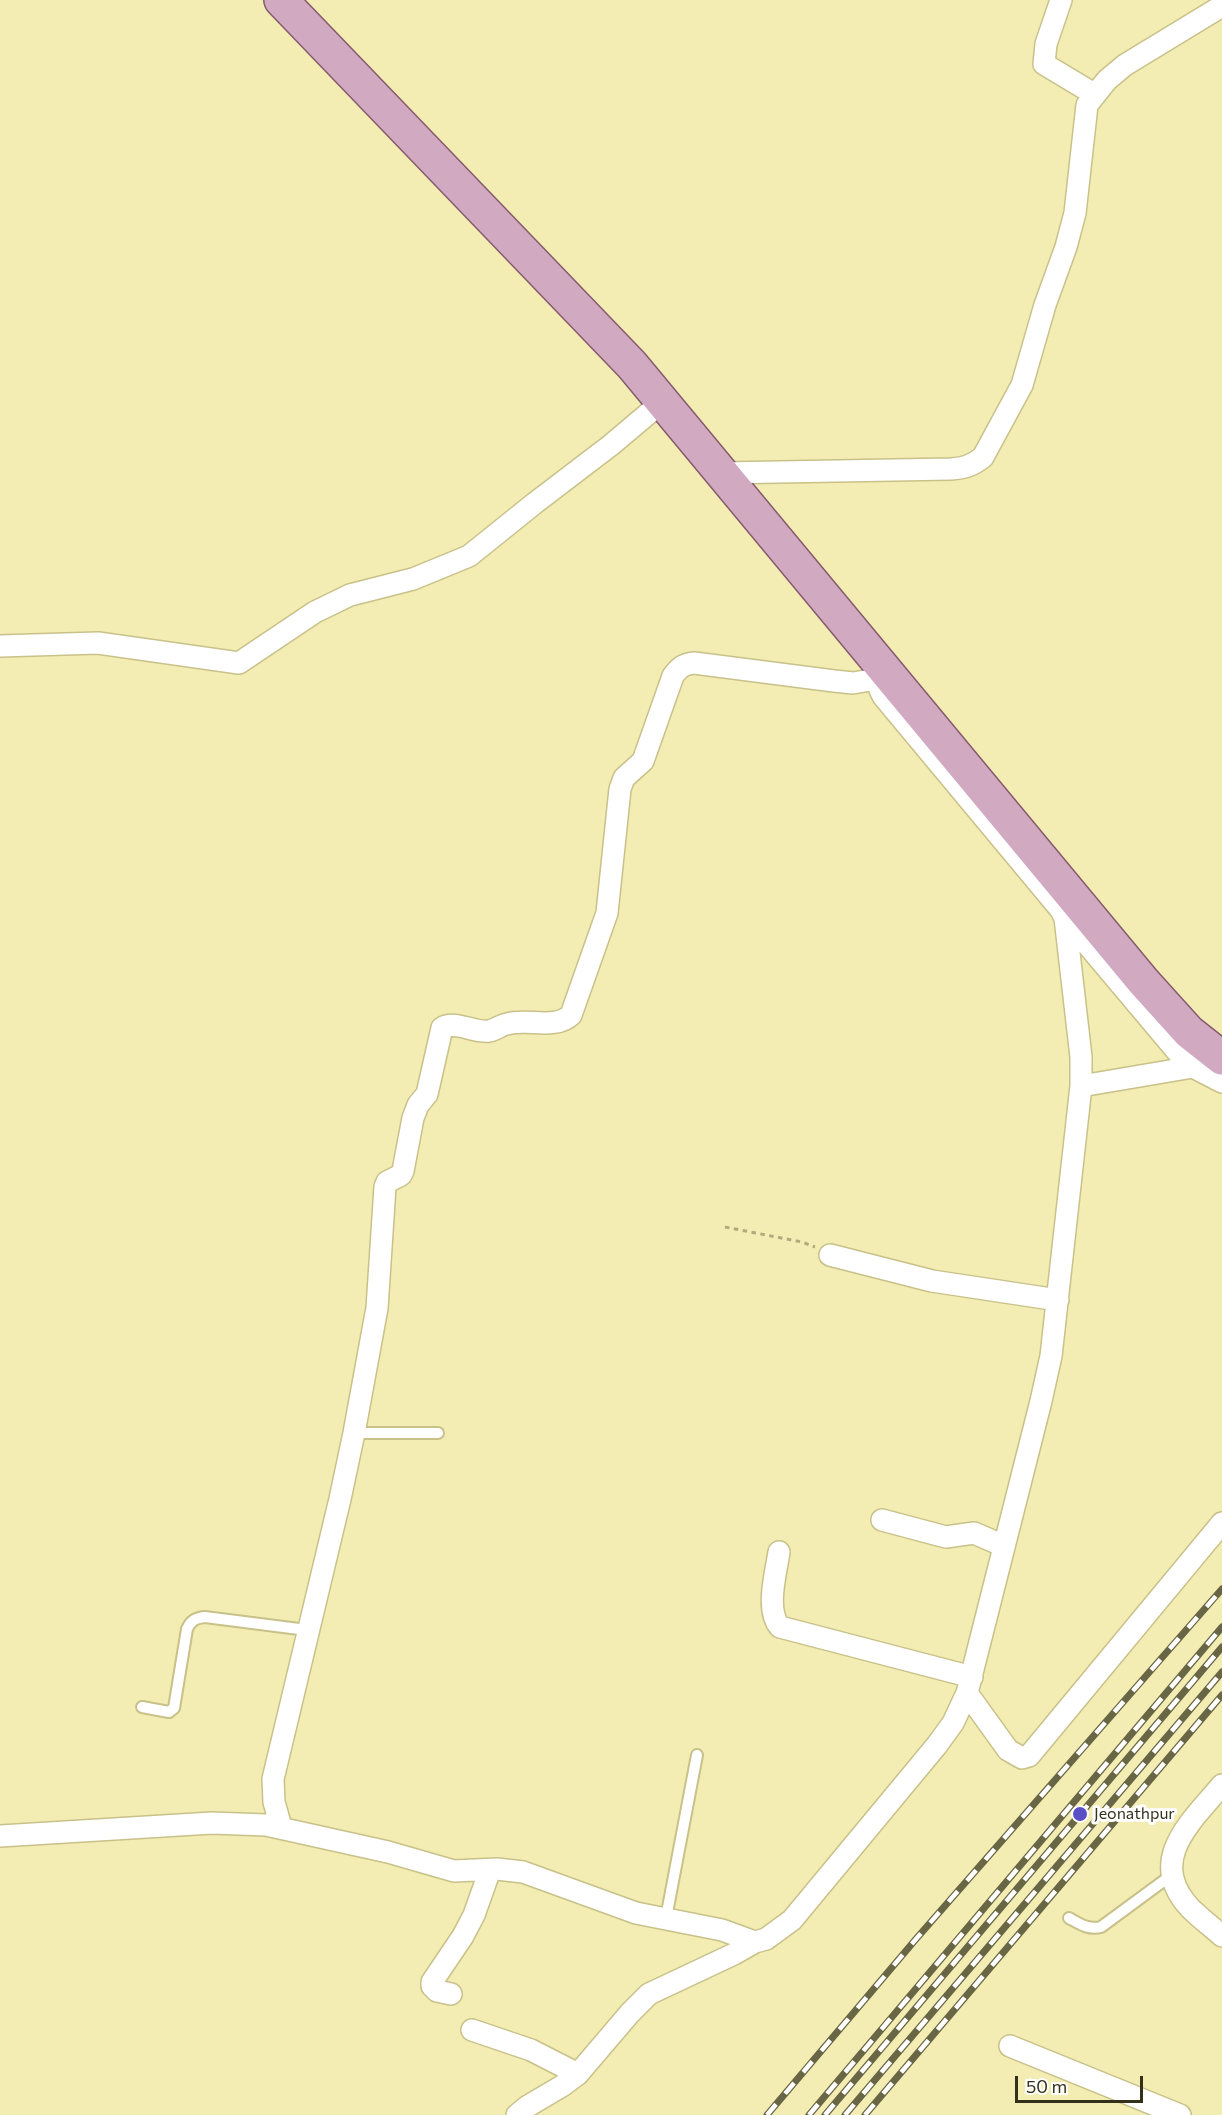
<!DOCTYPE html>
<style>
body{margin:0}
#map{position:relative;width:1222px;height:2115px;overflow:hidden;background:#f3ecb3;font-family:Commissioner,sans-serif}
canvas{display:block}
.scale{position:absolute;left:1015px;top:2076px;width:128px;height:27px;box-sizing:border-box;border:3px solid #33311a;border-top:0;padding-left:8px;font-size:18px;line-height:21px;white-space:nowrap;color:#33311a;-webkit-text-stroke:4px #fff;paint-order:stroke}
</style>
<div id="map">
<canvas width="1222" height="2115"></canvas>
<div class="scale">50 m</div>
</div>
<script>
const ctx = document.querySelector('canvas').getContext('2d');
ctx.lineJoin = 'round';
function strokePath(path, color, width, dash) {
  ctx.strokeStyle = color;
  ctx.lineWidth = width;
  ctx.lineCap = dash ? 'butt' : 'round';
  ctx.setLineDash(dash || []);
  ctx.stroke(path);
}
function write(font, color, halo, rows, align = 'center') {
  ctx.font = font + ' Commissioner,sans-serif';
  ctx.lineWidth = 6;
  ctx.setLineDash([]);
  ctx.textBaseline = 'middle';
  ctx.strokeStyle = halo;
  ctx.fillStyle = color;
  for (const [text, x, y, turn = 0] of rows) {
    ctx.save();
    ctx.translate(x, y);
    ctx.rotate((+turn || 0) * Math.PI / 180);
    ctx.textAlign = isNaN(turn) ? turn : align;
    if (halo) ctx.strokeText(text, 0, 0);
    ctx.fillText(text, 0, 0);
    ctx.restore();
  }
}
const lane = new Path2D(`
 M354 1433H438
 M142 1707 169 1712 174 1708 187 1629C191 1620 196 1618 205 1617L307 1630
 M666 1918 697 1755
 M1069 1918C1080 1924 1088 1930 1101 1927L1173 1874`);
const street = new Path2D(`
 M1061 0 1046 44 1044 64 1094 94
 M722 473 951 469C964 468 972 466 983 457L1022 385 1045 305 1066 247 1075 213 1087 105 1107 80 1125 65 1222 6
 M0 646 98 643 239 663 315 612 350 595 413 579 469 556 535 503 611 445 662 402
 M1065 918 1181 1056 1193 1067 1222 1082
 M1081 1086 1193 1067
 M830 1255 932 1281 1058 1300
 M882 1520 946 1537 974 1533 1004 1546
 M779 1552C776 1573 765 1610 780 1627L972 1677
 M967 1693 1008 1750 1022 1758 1029 1756 1222 1523
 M1222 1785C1191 1822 1146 1860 1190 1908 1200 1918 1212 1927 1222 1936
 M281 1827 274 1802 273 1779 340 1499 354 1433 377 1308 385 1187 387 1182 401 1175 403 1171 413 1118 418 1105 427 1094 442 1028C455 1020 474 1033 489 1031 495 1030 501 1025 507 1024 527 1018 555 1030 571 1015L607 913 620 789 624 778 643 761 673 676C679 668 683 664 694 663L834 681 853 683 877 679
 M0 1836 212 1823 266 1825 388 1852 454 1871 497 1869 523 1872 636 1913 722 1930 755 1942 766 1939 792 1920 937 1745 953 1723 967 1693 1041 1401 1051 1356 1081 1086V1057L1065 918 1061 910 883 696C877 685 875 676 882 665H885
 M451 1994 437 1991 432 1986V1982L463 1936 474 1915 490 1870
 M472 2030 531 2050 578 2074
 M1010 2046 1180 2115
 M517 2115 528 2106 562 2086 578 2074 630 2013 649 1994 734 1954 755 1942`);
const primary = new Path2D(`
 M281 0 632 365 1143 981 1189 1032 1222 1058`);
strokePath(lane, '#c8c189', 14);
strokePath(street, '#c8c189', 24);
strokePath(primary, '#865b6d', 36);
strokePath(new Path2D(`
 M725 1227 802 1242 815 1247`), '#b0ab7e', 3, [4.5, 4.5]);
strokePath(lane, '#fff', 10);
strokePath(street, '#fff', 21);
strokePath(primary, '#d1aac2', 33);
const rail = new Path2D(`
 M767 2115 916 1939 1222 1589
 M809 2115 1222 1627
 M825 2115 1222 1647
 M845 2115 1222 1672
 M865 2115 1222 1695`);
strokePath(rail, '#696645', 7);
strokePath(rail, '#fff', 4.5, [14]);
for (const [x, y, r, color] of [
 [1080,1814,8,"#5b4fc7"]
]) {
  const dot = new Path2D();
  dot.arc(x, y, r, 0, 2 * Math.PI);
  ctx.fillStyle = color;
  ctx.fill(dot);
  strokePath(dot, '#fff', 2);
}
write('16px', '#33311a', '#fff', [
 ["Jeonathpur",1094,1814]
], 'left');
</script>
